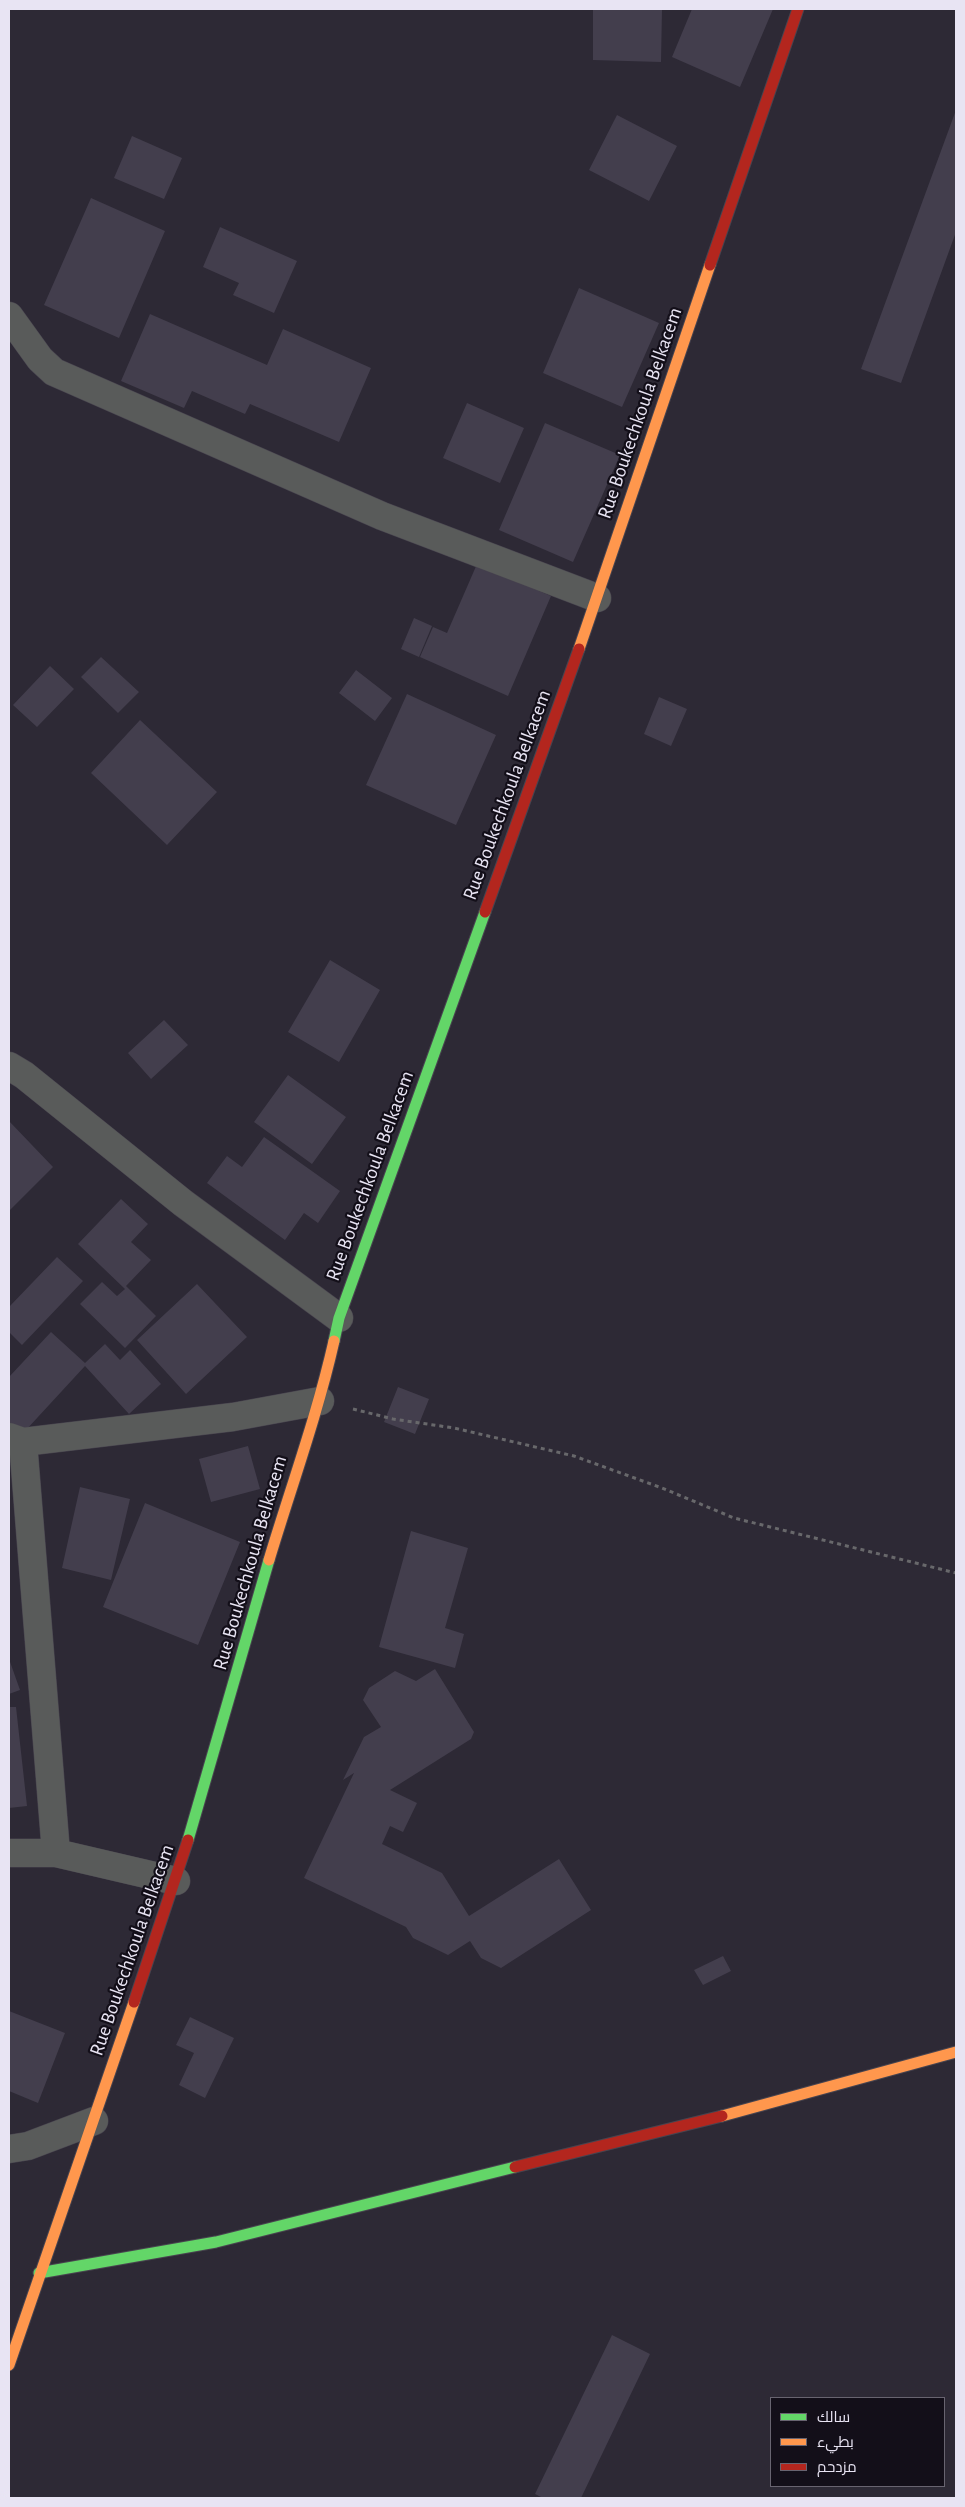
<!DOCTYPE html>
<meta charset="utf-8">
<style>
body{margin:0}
#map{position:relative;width:965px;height:2507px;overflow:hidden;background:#2d2935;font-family:"Alegreya Sans",Cairo,sans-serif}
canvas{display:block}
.frame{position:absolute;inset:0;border:10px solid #e8e4f3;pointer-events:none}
.legend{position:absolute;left:770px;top:2397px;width:175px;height:90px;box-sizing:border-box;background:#130f19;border:1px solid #686470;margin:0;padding:6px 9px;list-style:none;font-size:15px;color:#e8e4f3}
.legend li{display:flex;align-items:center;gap:10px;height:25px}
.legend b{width:25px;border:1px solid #686470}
</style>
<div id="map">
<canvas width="965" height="2507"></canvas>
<div class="frame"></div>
<ul class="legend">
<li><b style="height:6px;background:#63d668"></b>سالك</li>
<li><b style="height:6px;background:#ff974d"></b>بطيء</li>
<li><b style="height:6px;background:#b3261e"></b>مزدحم</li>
</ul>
</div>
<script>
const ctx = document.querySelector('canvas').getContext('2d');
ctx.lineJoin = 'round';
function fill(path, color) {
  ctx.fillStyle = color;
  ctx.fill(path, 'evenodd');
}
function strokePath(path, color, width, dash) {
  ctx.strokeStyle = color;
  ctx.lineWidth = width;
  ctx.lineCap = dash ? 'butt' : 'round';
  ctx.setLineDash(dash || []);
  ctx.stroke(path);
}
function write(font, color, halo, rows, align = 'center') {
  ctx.font = font + ' "Alegreya Sans",sans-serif';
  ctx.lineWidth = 4.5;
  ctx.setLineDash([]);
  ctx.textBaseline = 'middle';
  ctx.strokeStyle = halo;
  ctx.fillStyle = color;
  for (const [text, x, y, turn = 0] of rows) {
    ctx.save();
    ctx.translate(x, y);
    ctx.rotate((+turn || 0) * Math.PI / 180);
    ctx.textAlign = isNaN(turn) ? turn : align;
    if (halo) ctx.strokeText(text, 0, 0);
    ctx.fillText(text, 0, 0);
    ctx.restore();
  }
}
fill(new Path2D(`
 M593 9H662L661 62 593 60Z
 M692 9H773L740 87 672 57Z
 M956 110V232L901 383 861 369Z
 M617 115 677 146 649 201 589 170Z
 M132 136 182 158 164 199 114 178Z
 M91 198 165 231 119 338 44 305Z
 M220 227 297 261 274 313 233 295 239 283 203 267Z
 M579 288 659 323 622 407 543 373Z
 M150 314 267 365 283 329 371 368 339 442 250 404 245 414 192 391 184 408 121 381Z
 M467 403 524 428 500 483 443 458Z
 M545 423 620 455 573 562 499 530Z
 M477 564 551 596 508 696 420 657 433 627 447 633Z
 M414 618 432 626 419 657 401 649Z
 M101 657 139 692 118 713 81 677Z
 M50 666 74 689 37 727 13 705Z
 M356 670 392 698 375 721 339 693Z
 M407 694 496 735 456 825 366 785Z
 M659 697 687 709 671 746 644 734Z
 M140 720 217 792 167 845 91 773Z
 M330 960 380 990 339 1062 288 1032Z
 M164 1020 188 1045 151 1079 128 1053Z
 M288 1075 346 1117 312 1164 254 1122Z
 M9 1121 53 1167 9 1211Z
 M264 1137 340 1191 318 1223 304 1213 285 1240 207 1183 227 1156 242 1167Z
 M121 1199 148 1224 131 1242 151 1260 126 1286 156 1316 125 1348 80 1304 102 1282 117 1296 125 1289 78 1244Z
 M57 1257 83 1281 22 1345 9 1332V1307Z
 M197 1284 247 1337 186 1394 137 1340Z
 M51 1332 85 1363 105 1344 120 1360 130 1350 161 1384 129 1414 85 1366 14 1443 9 1438V1377Z
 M398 1387 429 1399 415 1434 384 1422Z
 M248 1446 260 1489 211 1502 199 1459Z
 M80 1487 130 1499 111 1580 62 1568Z
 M145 1503 240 1542 198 1645 103 1607Z
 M411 1531 468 1548 445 1628 464 1634 455 1668 379 1647Z
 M9 1659 20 1690 9 1694Z
 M435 1669 474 1732 471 1739 390 1790 417 1803 403 1832 390 1826 382 1844 442 1873 469 1916 559 1859 591 1910 501 1968 481 1958 470 1941 448 1955 413 1938 406 1927 304 1878 354 1773 343 1780 364 1737 381 1727 363 1700 369 1688 395 1671 416 1681Z
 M9 1707H16L27 1806 9 1808Z
 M723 1956 731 1971 703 1985 694 1970Z
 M9 2011 65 2033 38 2103 9 2091Z
 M190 2017 234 2038 205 2098 179 2085 194 2053 176 2045Z
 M612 2335 650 2354 581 2498H543L535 2494Z`), '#433e4d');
const street = new Path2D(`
 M9 316 40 359 54 372 382 516 597 598
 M9 1066 24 1075 183 1203 339 1318
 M9 1437 23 1442 233 1417 320 1401
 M23 1442 56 1853 176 1881
 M9 1853H56
 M9 2149 28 2146 94 2121`);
const fast = new Path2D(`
 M334 1341 339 1318 485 912
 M188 1840 269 1560
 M39 2273 216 2242 515 2167`);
const slow = new Path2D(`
 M579 649 710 265
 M269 1560C291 1487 317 1416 334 1341
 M722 2116 956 2052
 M9 2365 134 2002`);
const jam = new Path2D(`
 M710 265 798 9
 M485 912 579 649
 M134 2002 188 1840
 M515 2167 722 2116`);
strokePath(street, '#48444f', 29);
strokePath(fast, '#48444f', 13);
strokePath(slow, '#48444f', 13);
strokePath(jam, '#48444f', 13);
strokePath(new Path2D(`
 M353 1409 393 1419 454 1428 574 1456 662 1488 734 1518 956 1573`), '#68686b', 3, [4, 4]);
strokePath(street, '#595b5a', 28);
strokePath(fast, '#63d668', 11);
strokePath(slow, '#ff974d', 11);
strokePath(jam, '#b3261e', 11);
write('20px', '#e8e4f3', '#130f19', [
 ["Rue Boukechkoula Belkacem",640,413,-71],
 ["Rue Boukechkoula Belkacem",507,795,-70],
 ["Rue Boukechkoula Belkacem",370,1176,-70],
 ["Rue Boukechkoula Belkacem",250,1563,-74],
 ["Rue Boukechkoula Belkacem",132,1950,-71]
]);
</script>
